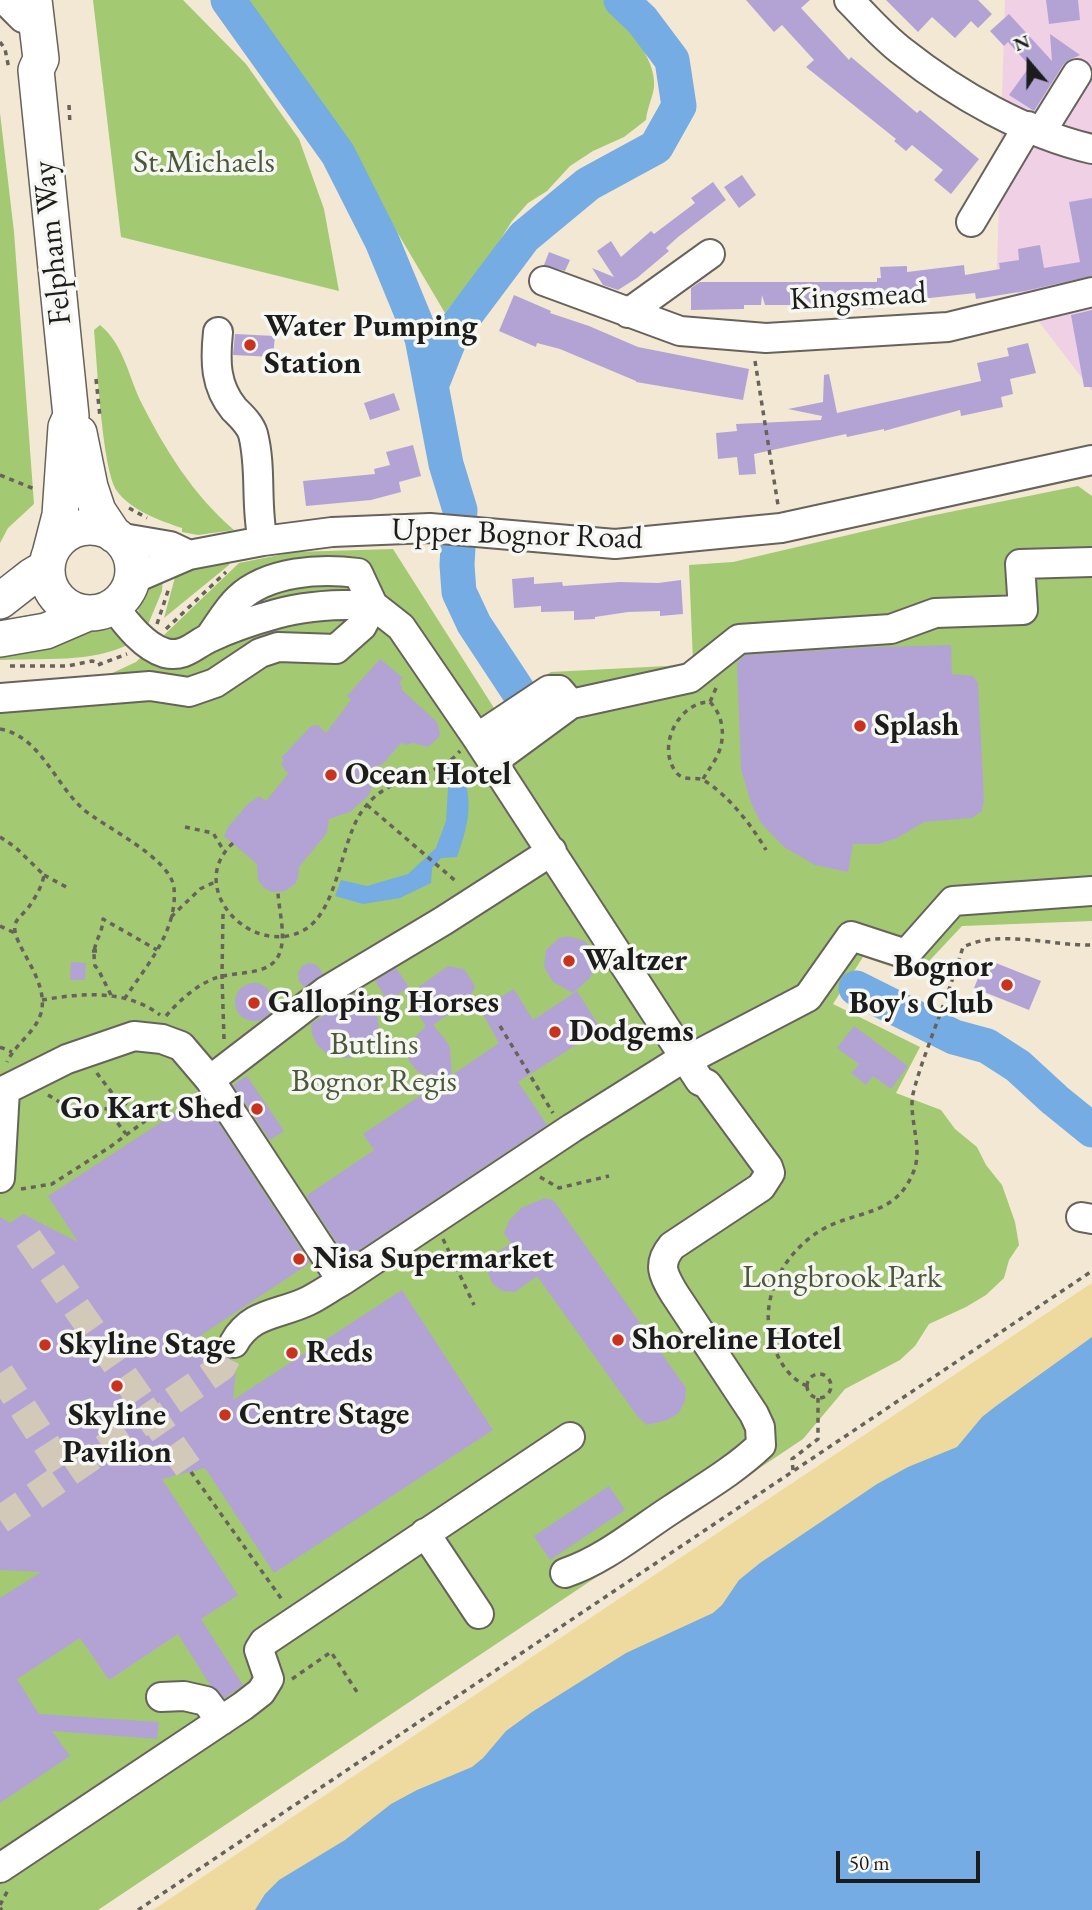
<!DOCTYPE html>
<style>
body{margin:0}
#map{position:relative;width:1092px;height:1910px;overflow:hidden;background:#f3e8d4;font-family:"EB Garamond",serif}
canvas{display:block}
.north{position:absolute;left:994px;top:28px;width:70px;height:70px;-webkit-text-stroke:5px #f6f6f2;paint-order:stroke;rotate:340deg;font-size:19px;font-weight:700;line-height:28px;text-align:center;color:#1c1c1c}
.north::after{content:'';display:block;margin:auto;width:24px;height:32px;background:#1c1c1c;clip-path:polygon(50% 0,100% 100%,50% 72%,0 100%)}
.scale{position:absolute;left:836px;top:1851px;width:144px;height:32px;box-sizing:border-box;border:4px solid #1c1c1c;border-top:0;padding-left:9px;font-size:21px;line-height:24px;white-space:nowrap;color:#1c1c1c;-webkit-text-stroke:5px #f6f6f2;paint-order:stroke}
</style>
<div id="map">
<canvas width="1092" height="1910"></canvas>
<div class="north">N</div>
<div class="scale">50 m</div>
</div>
<script>
const ctx = document.querySelector('canvas').getContext('2d');
ctx.lineJoin = 'round';
function fill(path, color) {
  ctx.fillStyle = color;
  ctx.fill(path, 'evenodd');
}
function strokePath(path, color, width, dash) {
  ctx.strokeStyle = color;
  ctx.lineWidth = width;
  ctx.lineCap = dash ? 'butt' : 'round';
  ctx.setLineDash(dash || []);
  ctx.stroke(path);
}
function write(font, color, halo, rows, align = 'center') {
  ctx.font = font + ' "EB Garamond",serif';
  ctx.lineWidth = 7;
  ctx.setLineDash([]);
  ctx.textBaseline = 'middle';
  ctx.strokeStyle = halo;
  ctx.fillStyle = color;
  for (const [text, x, y, turn = 0] of rows) {
    ctx.save();
    ctx.translate(x, y);
    ctx.rotate((+turn || 0) * Math.PI / 180);
    ctx.textAlign = isNaN(turn) ? turn : align;
    if (halo) ctx.strokeText(text, 0, 0);
    ctx.fillText(text, 0, 0);
    ctx.restore();
  }
}
fill(new Path2D(`
 M1005 0H1092V391L997 267Z`), '#f0d0e5');
fill(new Path2D(`
 M93 0H183L246 64 299 139 324 209 339 291 121 237Z
 M245 0H607C624 21 657 59 654 87 653 96 647 109 646 120L624 137 593 151 570 166 547 191 528 203 512 221 487 261 445 313 351 154Z
 M0 113 14 232 34 504 8 528 0 543Z
 M100 325C123 344 128 374 140 400 164 448 193 495 234 530L198 535 182 532V528C161 521 130 510 117 491 102 470 97 361 94 330Z
 M1078 486 1092 496V921L962 926 916 975 863 957 833 1004 920 1047 896 1093 941 1110 955 1129 977 1147 986 1165 1002 1185 1015 1222 1019 1245 1009 1260 1004 1278 986 1295 966 1307 929 1324 915 1346 900 1360 845 1389 803 1439 98 1910H0V687L106 676 136 662 239 563 294 552 393 549 494 708 551 672 667 666 693 662 689 565 733 562 925 517Z
 M231 557 229 565 164 618 177 570Z
 M163 576 162 591 147 627C128 603 141 588 163 576Z
 M92 625 109 628 129 644C94 663 40 658 0 660V645Z`), '#a3c973');
fill(new Path2D(`
 M1092 1283V1512L515 1910H153Z`), '#eeda9e');
fill(new Path2D(`
 M459 760C473 800 471 818 457 857L441 858 432 868 431 883 400 898 363 904 335 896 341 880 367 886 408 874 436 848 446 821 448 788 441 772Z
 M1092 1337V1910H255L265 1894 279 1880 345 1840 391 1804 417 1790 472 1767 483 1758 506 1731 532 1712 626 1653 713 1613 722 1605 739 1580 760 1563 877 1484 908 1467 957 1447 982 1417 996 1406Z`), '#74ace3');
strokePath(new Path2D(`
 M228 0 338 154 382 241 422 338 446 464 460 510 457 565 459 592 474 624 524 700
 M431 386 452 333 524 237 588 184 656 147 679 106 672 60 642 20 621 0
 M856 988 954 1037 987 1046 1018 1066 1055 1100 1092 1130`), '#74ace3', 35);
fill(new Path2D(`
 M746 0H810L801 8 849 60 851 57 917 113 920 110 979 159 951 194 934 180 943 170 912 145 906 151 894 141 896 139 806 67 814 60 782 25 774 32Z
 M886 0H978L992 14 978 28 971 21 955 38 932 17 918 32Z
 M1046 0H1078L1080 20 1049 24Z
 M1009 14 1052 61 1050 34 1080 55 1069 60 1063 65 1034 111 1009 95 1030 66 1008 42 1004 46 990 31Z
 M742 175 756 195 739 208 724 187Z
 M713 182 726 200 678 237 666 248 669 251 637 278 618 290 603 285 592 268 614 277 597 251 611 241 621 257 651 231 654 234 695 203 691 198Z
 M1092 198V276L1025 291 976 299 975 293 912 300V303L873 305V309H811V305H765L762 295 761 305H744V309L691 310V288L700 282H877V278H881L880 267 907 266V272L964 265 965 275 1000 269 999 263 1019 260 1018 249 1040 245 1044 268 1080 262 1069 202Z
 M549 252 570 260 565 271 544 265Z
 M514 295 551 311 550 313 589 326 638 347 749 369 743 400 636 382V381L560 349 537 343 536 347 499 331Z
 M1092 310V387H1084L1071 315Z
 M235 334 275 336 273 357 233 355Z
 M1028 343 1036 373 1010 379 1013 394 1001 397 1003 407 961 416 960 410 884 431V429L847 437 846 434 754 454 756 474 739 475 737 457 718 459 716 433 737 431 736 424 821 420 822 416 788 409 823 402 824 375 829 374 837 413 981 381 977 363 1009 356 1007 348Z
 M394 393 400 410 370 420 364 403Z
 M413 445 421 476 399 482 401 492 371 500 306 506 303 481 375 474 374 469 390 465 386 452Z
 M534 577V584L562 582 563 586 620 582 658 583 681 580 683 614 660 616V611L628 612 595 617V619L574 620V611L541 612V606L514 608 512 579Z
 M951 645 952 674 973 676 978 683 984 799 982 811 972 818 924 822 897 838 879 844H853L848 872 815 865 784 847 761 823 751 803 741 769 737 663 745 655 875 647Z
 M380 659 403 678 399 683 403 687 401 689 437 722 440 733 439 737 428 747 413 743 407 745 401 743 383 764 375 767 374 783 368 796 350 812 329 819 327 833 299 867 298 878 295 884 285 891 272 892 264 888 258 880 257 864 224 836 228 827 248 804 259 796 266 801 288 774 281 764 284 760 281 758 311 726 318 725 326 733 351 700 347 696Z
 M568 936 585 941 594 954 595 963 590 978 573 993 553 982 544 967 546 950 559 938Z
 M986 959 1041 981 1029 1010 974 988Z
 M71 962 86 963 85 980H70Z
 M309 963 317 965 323 974 304 987 299 981 298 973 302 966Z
 M448 966 464 969 475 986 470 999 433 1025 447 1042 450 1048 452 1075 499 1043 480 1009 514 989 533 1020 577 991 601 1029 518 1082 547 1125 347 1258 306 1196 374 1150 363 1134 442 1081 418 1072 409 1061 407 1054 411 1041 426 1026 406 996Z
 M396 968 409 987 388 1001 375 981Z
 M235 1002a19 19 0 1 1 38 0a19 19 0 1 1-38 0Z
 M357 992 388 1001 376 1009 379 1030 376 1040 359 1056 348 1058 337 1057 326 1053 317 1045 312 1034 311 1024Z
 M854 1026 908 1066 891 1089 873 1076 866 1085 851 1073 859 1064 837 1048Z
 M247 1076 284 1131 270 1140 233 1085Z
 M201 1096 310 1263 194 1340 218 1346 224 1356 232 1359 236 1370 233 1400 402 1290 493 1430 274 1573 205 1468 162 1479 238 1595 201 1619 243 1685 225 1698 210 1685 178 1634 109 1680 80 1638 17 1679 39 1714 159 1722 157 1739 52 1731 70 1756 0 1803V1598L41 1572 0 1570V1217L10 1223 23 1214 78 1242 48 1196Z
 M545 1198 554 1201 686 1388 685 1401 678 1414 667 1420 647 1425 638 1417 537 1276 515 1292 502 1291 492 1283 488 1272V1259L511 1243 504 1233 509 1221 521 1208Z
 M609 1486 625 1510 550 1560 534 1536Z`), '#b3a3d5');
strokePath(new Path2D(`
 M28 1238 191 1472
 M0 1373 66 1474
 M0 1520 222 1367 234 1343`), '#d3c9b8', 28, [28, 14]);
const minor = new Path2D(`
 M1 0 8 3 23 18
 M849 0C866 17 883 37 903 52 956 94 1026 134 1092 149
 M1041 132 1077 74
 M971 222 1028 126
 M544 281 680 331 766 338 948 327 1092 292
 M628 313 710 254
 M218 332C215 361 215 386 234 409 241 416 250 424 253 434 262 469 255 506 263 541
 M117 537 170 546 189 555
 M131 580 189 555 263 541 332 532 430 528 615 544 781 528 1092 460
 M113 606C126 623 144 647 165 653 184 658 194 645 209 638 230 628 254 620 276 614 307 605 341 604 373 605
 M209 638C218 626 227 609 238 599 268 571 320 568 358 573L373 605 401 627 477 738 700 1081 707 1084 768 1167 770 1173 761 1187 672 1246C657 1264 663 1275 674 1293L754 1414 760 1427 761 1445C735 1470 702 1489 672 1509 638 1531 604 1560 565 1573
 M0 698 150 686 189 692 215 683 260 653 278 647 336 649 362 626 373 605
 M477 738 549 690H559L571 704
 M492 762 571 704 690 678 739 639 891 629 935 613 1023 610 1020 564 1092 562
 M688 1063 695 1056 808 997 851 936 906 954 953 901 1092 891
 M210 1080 342 1281C331 1287 320 1295 308 1301 279 1315 251 1312 234 1343
 M0 1178 5 1090 67 1059 134 1036 162 1039 181 1046 210 1080 326 991 443 921 552 851
 M1081 1217 1092 1219
 M342 1281 572 1128 685 1057
 M425 1533 479 1614
 M161 1697 184 1696 206 1701 221 1721
 M0 1868 243 1706 261 1692 269 1679 259 1650 264 1642 570 1437`);
const major = new Path2D(`
 M34 0 41 59 36 70 71 416 66 427 60 515 50 554
 M79 433 90 487 98 511 114 535
 M47 570a43 43 0 1 1 86 0a43 43 0 1 1-86 0Z
 M0 601 32 576 47 567
 M0 639 46 631 88 613`);
strokePath(minor, '#67635c', 32);
strokePath(major, '#67635c', 38);
strokePath(new Path2D(`
 M0 42 5 49 9 69
 M69 105 70 125
 M755 361 778 505
 M96 379 100 417
 M0 475 37 490
 M129 508 147 518
 M157 624 169 588
 M166 629 226 572
 M98 665 127 654
 M10 666H67L92 661 100 663
 M716 688 710 702C679 702 656 746 676 772 684 783 696 775 705 781 729 796 753 827 766 850
 M0 729C40 736 55 784 83 809 104 827 171 858 174 888 178 930 147 965 125 998
 M703 779C707 772 711 767 715 760 726 742 725 717 710 702
 M367 805 458 883
 M185 827 213 833 224 851
 M0 837 15 847 44 875C42 887 35 898 28 908 23 914 16 919 15 925 11 944 50 980 41 1013 35 1033 16 1043 7 1062
 M233 843C184 888 252 959 304 930 338 911 340 843 362 811 391 770 433 783 460 751
 M44 875 68 888
 M171 917 200 889 215 882
 M0 926 15 933
 M92 951H102
 M111 995 98 969 95 966C91 940 102 939 103 919L157 950
 M42 1000C82 993 126 989 160 1015
 M166 1016C179 1001 194 987 213 979 233 970 272 978 280 952 286 935 279 911 278 893
 M500 1026 553 1113
 M224 1039 222 976 223 914 226 911
 M0 1047 12 1052
 M48 1095 68 1107 90 1106 107 1109 126 1134
 M540 1177 559 1188 609 1176
 M21 1189 52 1184 110 1147 145 1121 134 1105 119 1102 96 1072
 M443 1239 474 1305
 M807 1386a12 12 0 1 1 24 0a12 12 0 1 1-24 0Z
 M807 1386C787 1377 777 1359 771 1337 758 1291 793 1239 836 1223 869 1210 897 1211 913 1173 924 1148 908 1119 913 1094 918 1073 926 1053 933 1033 944 1004 954 976 963 947 1000 929 1052 946 1092 945
 M793 1470 792 1459 818 1439V1398
 M191 1472 283 1601
 M292 1679 331 1652 359 1695
 M0 1905 8 1890
 M0 1908 2 1910
 M138 1910 1092 1271`), '#67635c', 3.5, [5, 5]);
strokePath(minor, '#fff', 28);
strokePath(major, '#fff', 35);
for (const [x, y, r, color] of [
 [250,345,7,"#c8321e"],
 [860,726,7,"#c8321e"],
 [331,775,7,"#c8321e"],
 [569,961,7,"#c8321e"],
 [1007,985,7,"#c8321e"],
 [254,1003,7,"#c8321e"],
 [555,1032,7,"#c8321e"],
 [257,1109,7,"#c8321e"],
 [299,1259,7,"#c8321e"],
 [618,1340,7,"#c8321e"],
 [45,1345,7,"#c8321e"],
 [292,1353,7,"#c8321e"],
 [117,1386,7,"#c8321e"],
 [225,1415,7,"#c8321e"]
]) {
  const dot = new Path2D();
  dot.arc(x, y, r, 0, 2 * Math.PI);
  ctx.fillStyle = color;
  ctx.fill(dot);
  strokePath(dot, '#f6f6f2', 2.5);
}
write('32px', '#4b593a', '#f6f6f2', [
 ["St.Michaels",204,163],
 ["Butlins",374,1045],
 ["Bognor Regis",374,1082],
 ["Longbrook Park",842,1278]
]);
write('32px', '#1c1c1c', '#f6f6f2', [
 ["Felpham Way",53,243,-96],
 ["Kingsmead",858,297,-3],
 ["Upper Bognor Road",517,535,2]
]);
write('bold 32px', '#1c1c1c', '#f6f6f2', [
 ["Water Pumping",264,327],
 ["Station",264,364],
 ["Splash",874,726],
 ["Ocean Hotel",345,775],
 ["Waltzer",583,961],
 ["Bognor",993,967,"right"],
 ["Boy's Club",993,1004,"right"],
 ["Galloping Horses",268,1003],
 ["Dodgems",569,1032],
 ["Go Kart Shed",243,1109,"right"],
 ["Nisa Supermarket",313,1259],
 ["Shoreline Hotel",632,1340],
 ["Skyline Stage",59,1345],
 ["Reds",306,1353],
 ["Centre Stage",239,1415],
 ["Skyline",117,1416,"center"],
 ["Pavilion",117,1453,"center"]
], 'left');
</script>
